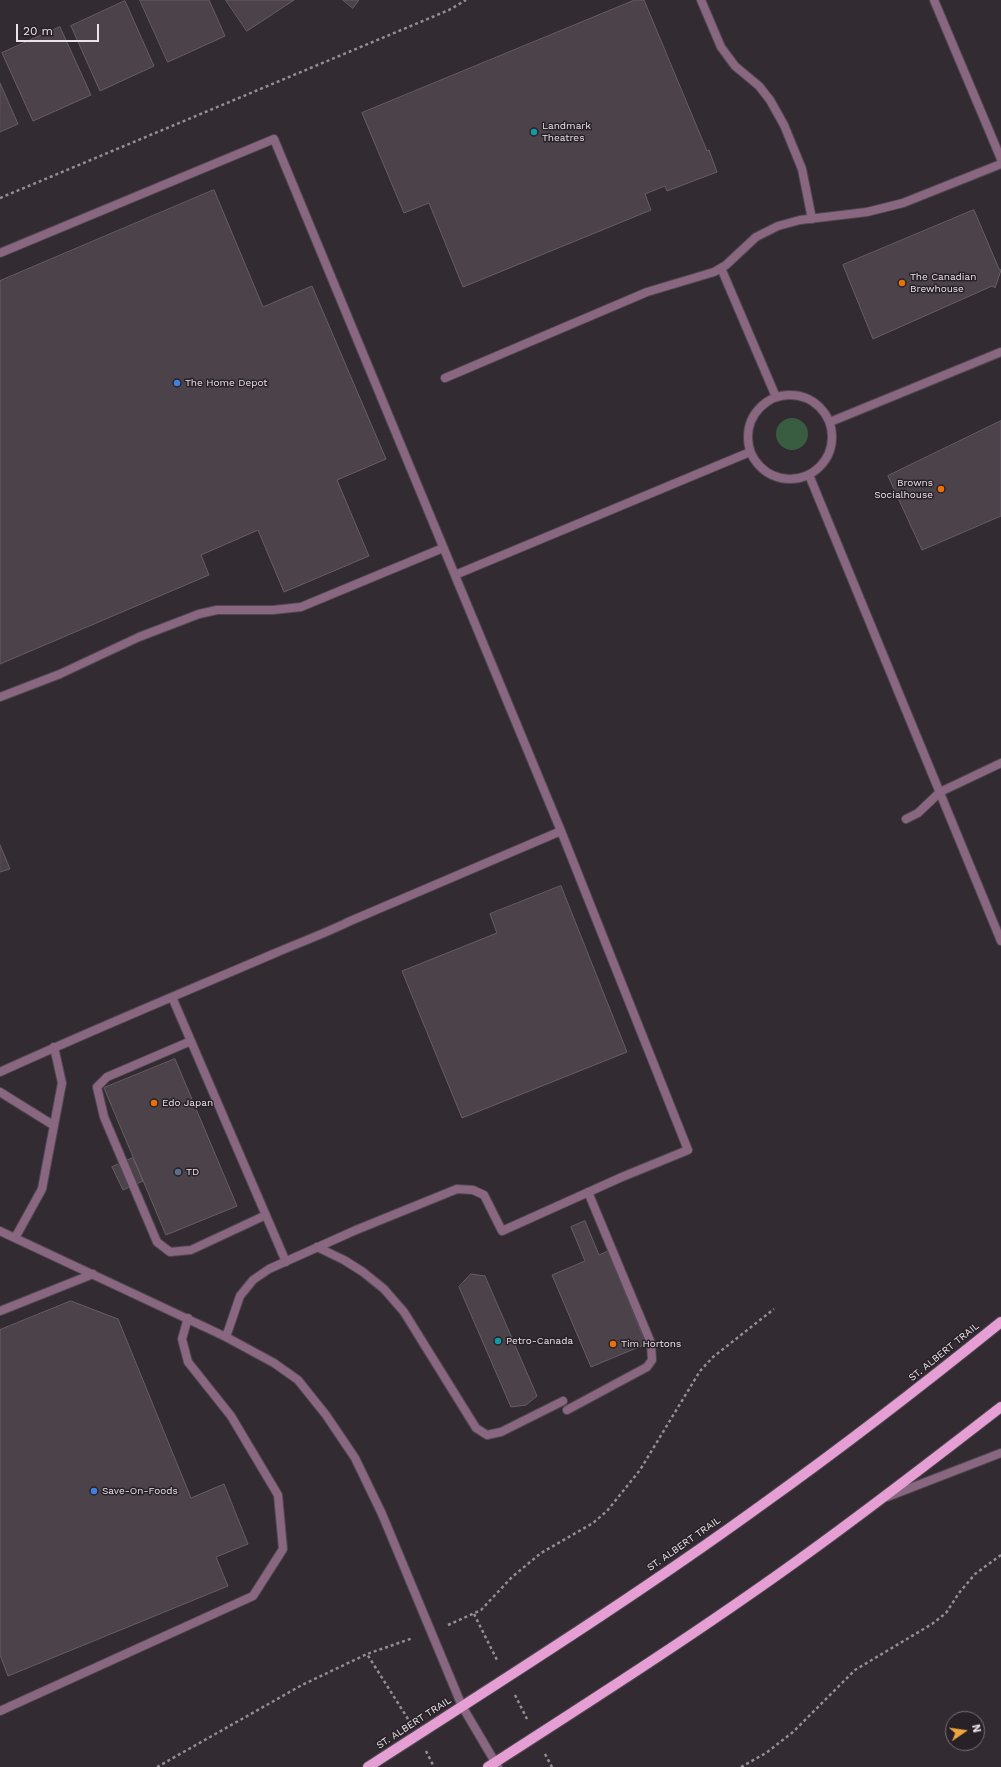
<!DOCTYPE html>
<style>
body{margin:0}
#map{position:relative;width:1001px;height:1767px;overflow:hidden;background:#332b32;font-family:"Work Sans",sans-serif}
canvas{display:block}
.north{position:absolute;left:945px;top:1711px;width:40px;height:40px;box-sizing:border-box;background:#292128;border:1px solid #766f75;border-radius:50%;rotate:77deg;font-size:11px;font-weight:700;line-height:16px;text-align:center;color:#e9e3e8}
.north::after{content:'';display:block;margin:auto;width:14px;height:18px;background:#f0a63e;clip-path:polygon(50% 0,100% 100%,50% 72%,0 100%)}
.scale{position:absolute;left:16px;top:24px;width:83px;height:18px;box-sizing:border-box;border:2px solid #e9e3e8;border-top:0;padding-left:5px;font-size:12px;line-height:14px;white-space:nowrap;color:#e9e3e8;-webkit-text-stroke:3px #292128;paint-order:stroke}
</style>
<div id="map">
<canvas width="1001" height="1767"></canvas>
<div class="north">N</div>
<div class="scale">20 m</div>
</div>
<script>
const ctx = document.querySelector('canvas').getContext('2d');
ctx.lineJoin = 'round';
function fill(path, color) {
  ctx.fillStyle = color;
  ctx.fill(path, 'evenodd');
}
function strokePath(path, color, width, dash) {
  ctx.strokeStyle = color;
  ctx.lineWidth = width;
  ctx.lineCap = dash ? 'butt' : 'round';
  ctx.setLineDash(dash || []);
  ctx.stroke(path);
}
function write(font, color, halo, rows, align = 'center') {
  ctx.font = font + ' "Work Sans",sans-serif';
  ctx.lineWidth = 3;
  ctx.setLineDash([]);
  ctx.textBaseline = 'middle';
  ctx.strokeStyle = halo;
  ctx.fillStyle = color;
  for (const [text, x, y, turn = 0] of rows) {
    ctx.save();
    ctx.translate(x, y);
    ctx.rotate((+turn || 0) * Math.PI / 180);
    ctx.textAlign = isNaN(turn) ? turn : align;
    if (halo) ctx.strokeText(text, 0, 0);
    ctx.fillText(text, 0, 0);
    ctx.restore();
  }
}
fill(new Path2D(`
 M776 434a16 16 0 1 1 32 0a16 16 0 1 1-32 0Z`), '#395d41');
const building = new Path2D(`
 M140 0H209L225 36 168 62Z
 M226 0H294L247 31Z
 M343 0H359L353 8Z
 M635 0H644L707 151 709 150 717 172 667 191 665 186 645 194 651 210 463 287 429 203 404 213 362 113Z
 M125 1 154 66 100 91 71 26Z
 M60 27 91 95 33 121 2 53Z
 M0 83 18 124 0 132Z
 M214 190 263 307 312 286 386 459 337 480 369 556 284 592 258 530 201 555 209 575 0 664V281Z
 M974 210 999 269 1001 270 995 288 992 286 873 339 843 265Z
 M1001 421V516L922 550 888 476Z
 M0 845 10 869 0 872Z
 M561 886 627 1052 462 1118 402 971 497 933 490 914Z
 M175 1059 237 1206 166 1235 104 1088Z
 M133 1158 143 1181 123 1190 112 1167Z
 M585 1221 599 1255 608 1251 646 1344 591 1367 552 1275 585 1261 571 1227Z
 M471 1274 485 1276 537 1396 526 1405 511 1407 459 1287Z
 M71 1301 118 1319 191 1498 224 1484 248 1544 216 1557 228 1586 8 1676 0 1655V1330Z`);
fill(building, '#4b424a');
strokePath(building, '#675d66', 1);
const service = new Path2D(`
 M701 0 721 47 735 66 759 86 770 100 784 125 802 169 812 219
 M934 0 1001 159
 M0 253 274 139 561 831 348 922C324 934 298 943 273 954 182 993 90 1031 0 1072
 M721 268 776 397
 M445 378 647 292 714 272 726 265 756 237 778 226 800 220 867 212 903 203 1001 164
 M748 437a42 42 0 1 1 84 0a42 42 0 1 1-84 0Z
 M830 422 1001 352
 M809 475 1001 941
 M455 575 750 452
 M0 697 60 674 139 637 199 614 217 610H273L301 607 443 548
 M906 819 918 813 940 792 1001 763
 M172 997 286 1262
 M191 1041 107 1077 97 1087 104 1117 157 1242 170 1252 191 1250 266 1215
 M0 1092 53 1125
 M0 1231 226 1337 274 1363 298 1380 326 1415 355 1458 382 1514 462 1706
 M15 1238 42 1189 62 1083 54 1047
 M317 1247 344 1260 363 1272 384 1289 404 1312 476 1428 487 1435 501 1432 563 1401
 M0 1311 93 1274
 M226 1337 240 1296 253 1280 269 1269 356 1230 457 1189 473 1190 484 1195 502 1231 622 1177 688 1150 561 831
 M567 1410 647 1367 652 1360 651 1343 588 1192
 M887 1497 1001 1453
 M0 1711 253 1596 283 1549 278 1495 231 1416 188 1362 182 1339 188 1318`);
const tertiary = new Path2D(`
 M462 1706 498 1767`);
const primary = new Path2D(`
 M368 1767C501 1681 635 1597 763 1504 844 1446 923 1385 1001 1322
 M488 1767C592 1700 697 1633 797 1561 867 1511 934 1459 1001 1407`);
strokePath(service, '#50484f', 10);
strokePath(tertiary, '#50484f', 10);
strokePath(primary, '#50484f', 12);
strokePath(new Path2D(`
 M0 198 449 10 466 0
 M474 1614 497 1660
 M448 1625 481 1610 512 1577 541 1553 593 1523 607 1511 640 1470 700 1371 713 1357 774 1309
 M515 1695 527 1719
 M408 1719 367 1654 413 1638
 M426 1751 434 1767
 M545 1754 552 1767
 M157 1767 302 1685 367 1654
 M741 1767 766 1753 793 1732 855 1670 932 1624 946 1613 959 1593 975 1574 1001 1555`), '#948d93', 2.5, [3, 3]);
strokePath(service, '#8a6781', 8);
strokePath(tertiary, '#8a6781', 8);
strokePath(primary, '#e69fd4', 10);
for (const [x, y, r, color] of [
 [534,132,4,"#0f9aa8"],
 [902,283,4,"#e8710a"],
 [177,383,4,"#3f7fe0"],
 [941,489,4,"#e8710a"],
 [154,1103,4,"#e8710a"],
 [178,1172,4,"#5c6f8a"],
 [498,1341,4,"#0f9aa8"],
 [613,1344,4,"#e8710a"],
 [94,1491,4,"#3f7fe0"]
]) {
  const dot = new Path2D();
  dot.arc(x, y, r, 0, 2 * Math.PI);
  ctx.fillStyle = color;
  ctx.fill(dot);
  strokePath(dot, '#292128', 1.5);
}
write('10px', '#e9e3e8', '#292128', [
 ["Landmark",542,126],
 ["Theatres",542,138],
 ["The Canadian",910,277],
 ["Brewhouse",910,289],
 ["The Home Depot",185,383],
 ["Browns",933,483,"right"],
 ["Socialhouse",933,495,"right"],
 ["Edo Japan",162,1103],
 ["TD",186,1172],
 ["Petro-Canada",506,1341],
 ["Tim Hortons",621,1344],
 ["Save-On-Foods",102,1491]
], 'left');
write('10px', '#e9e3e8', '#292128', [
 ["ST. ALBERT TRAIL",944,1352,-39],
 ["ST. ALBERT TRAIL",684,1544,-35],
 ["ST. ALBERT TRAIL",414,1723,-33]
]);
</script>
